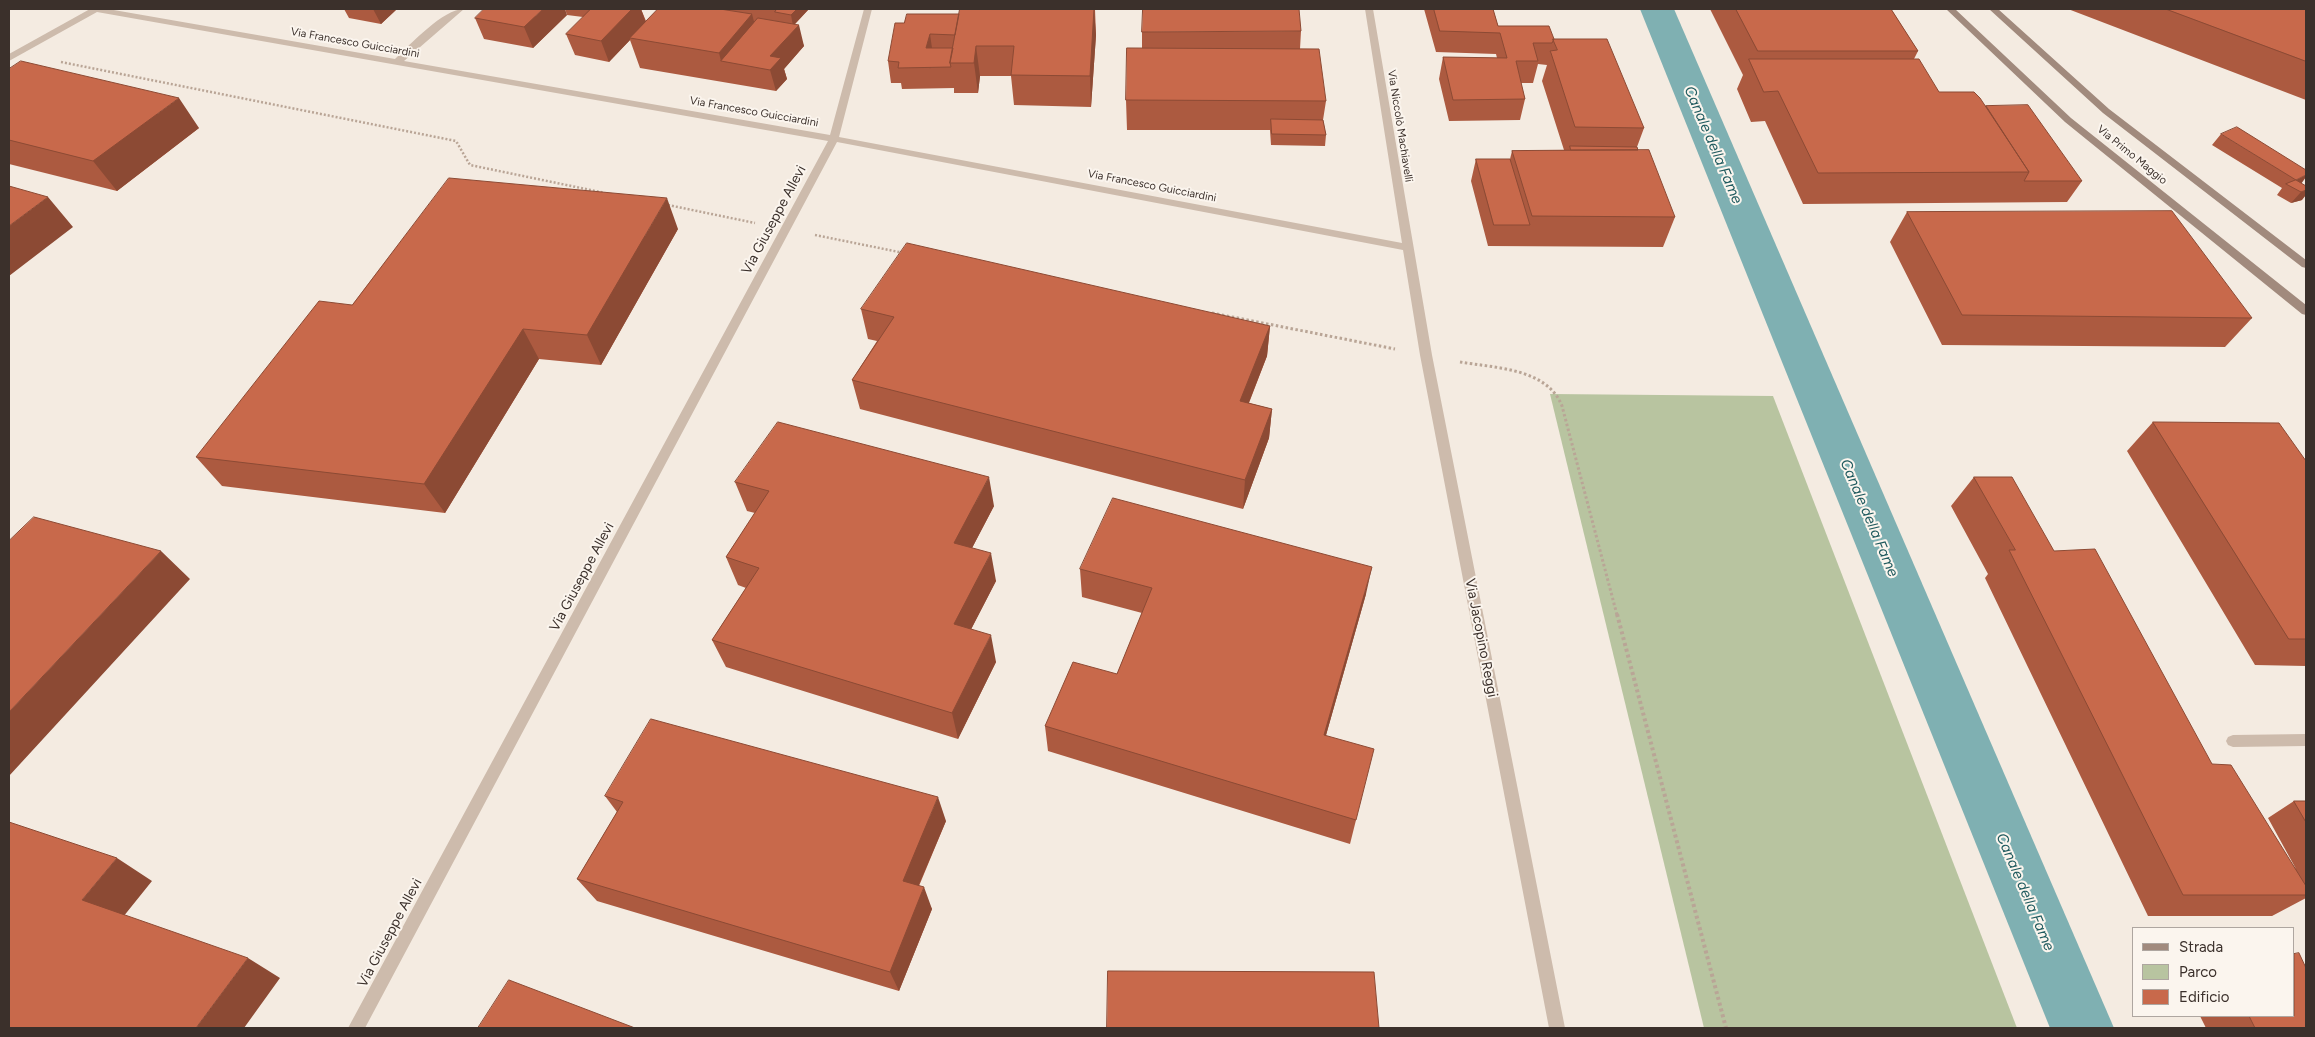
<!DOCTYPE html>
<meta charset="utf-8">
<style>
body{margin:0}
#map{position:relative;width:2315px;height:1037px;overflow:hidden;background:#f4ebe1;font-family:Figtree,sans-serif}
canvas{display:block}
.frame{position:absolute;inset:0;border:10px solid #3b302b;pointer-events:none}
.legend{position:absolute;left:2132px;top:927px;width:162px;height:90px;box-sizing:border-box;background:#fbf5ee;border:1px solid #aea6a0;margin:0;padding:6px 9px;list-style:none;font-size:15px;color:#3b302b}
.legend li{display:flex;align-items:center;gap:10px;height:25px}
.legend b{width:25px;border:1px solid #aea6a0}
</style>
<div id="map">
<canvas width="2315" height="1037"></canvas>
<div class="frame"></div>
<ul class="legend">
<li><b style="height:6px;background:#a18a7d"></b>Strada</li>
<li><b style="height:14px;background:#b8c4a0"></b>Parco</li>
<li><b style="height:14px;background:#c8694b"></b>Edificio</li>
</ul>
</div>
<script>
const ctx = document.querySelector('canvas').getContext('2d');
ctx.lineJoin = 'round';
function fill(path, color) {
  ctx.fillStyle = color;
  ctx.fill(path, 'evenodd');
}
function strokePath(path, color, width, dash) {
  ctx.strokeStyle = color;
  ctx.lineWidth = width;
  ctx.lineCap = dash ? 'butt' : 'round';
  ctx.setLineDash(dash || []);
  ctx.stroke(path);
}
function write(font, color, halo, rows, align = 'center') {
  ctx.font = font + ' Figtree,sans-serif';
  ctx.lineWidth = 4;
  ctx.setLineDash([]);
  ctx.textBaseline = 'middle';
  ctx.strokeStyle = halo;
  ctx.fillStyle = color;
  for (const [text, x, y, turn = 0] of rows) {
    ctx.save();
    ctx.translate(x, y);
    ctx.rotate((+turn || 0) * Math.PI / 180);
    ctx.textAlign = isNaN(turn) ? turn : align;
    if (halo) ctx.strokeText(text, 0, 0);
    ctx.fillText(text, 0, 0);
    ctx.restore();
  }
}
fill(new Path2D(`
 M1550 394 1773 396 2017 1028H1704Z`), '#b8c4a0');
fill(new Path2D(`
 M1640 9H1674L2114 1028H2050Z`), '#7fb0b2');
strokePath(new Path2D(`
 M61 62 456 141 470 165 605 193
 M668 205 755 223
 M815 235 904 253`), '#b9a596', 2.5, [2, 2]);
strokePath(new Path2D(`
 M1212 313 1395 349
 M1460 362C1495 368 1547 368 1562 406L1617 615`), '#b9a596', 3, [2.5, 2.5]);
strokePath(new Path2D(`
 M1617 614 1726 1028`), '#b9a596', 4, [3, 3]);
fill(new Path2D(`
 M2306 734V746L2233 747 2228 745 2226 741 2228 737 2233 735Z`), '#cdbbac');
fill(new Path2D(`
 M90 9H108L395 59C411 44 443 9 464 9L404 61 830 135 864 9H872L839 137 1402 243 1365 9H1373L1432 355 1565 1028H1549L1420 355 1403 250 837 142 365 1028H348L828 141 97 12 9 61V54Z`), '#cdbbac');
fill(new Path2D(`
 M1946 9H1955L2071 118 2306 305V315L2302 314 2065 122Z
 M1989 9H1998L2109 109 2306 260V268L2302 267 2103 113Z`), '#a18a7d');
fill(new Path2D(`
 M341 9H397L381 24 349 18 344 9Z
 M565 9H641L646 21 658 9H808V10L795 24 804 46 784 69 787 79 776 91 640 68 630 40 609 62 575 55 566 34 583 17 567 15Z
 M960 9H1095L1096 35 1091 107 1014 105 1011 76H980L978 93H954V88L902 89 901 83H891L888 61 904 23 959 14Z
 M1424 9H1493L1498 26 1554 39 1644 128 1637 147 1638 150 1675 217 1663 247 1488 246 1471 181 1476 159H1510L1512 151 1564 150 1542 81 1547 65 1538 64 1533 83H1521L1525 99 1520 120 1449 121 1439 79 1443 57 1497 58 1496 54 1436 52Z
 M1710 9H1891L1918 51 1914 59 1939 92 1986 106 2082 181 2067 202 1803 204 1765 121 1751 122 1737 89 1743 75Z
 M2068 9H2306V100Z
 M567 15 533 48 484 39 475 18Z
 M1301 31 1300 49 1326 101 1323 120 1326 135 1325 146 1271 145 1270 130H1127L1126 100 1142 48V32Z
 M9 69 199 128 117 191 9 164Z
 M2221 134 2302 183V200L2291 203 2277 195 2282 188 2212 145Z
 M1907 212 2252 318 2225 347 1942 345 1890 242Z
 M678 229 601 365 539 359 445 513 222 486 196 457 352 305Z
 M861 309 1270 326 1267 356 1249 403 1272 409 1269 438 1243 509 860 409 852 380 877 341 868 339Z
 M2153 422 2306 461V666L2255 665 2127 451Z
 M1974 477 2054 551 2212 764 2296 869 2268 818 2294 801H2306V898L2272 916H2148L1985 578 1988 574 1951 506Z
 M735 482 994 506 972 548 996 581 971 629 996 662 958 739 726 667 712 640 746 588 738 585 726 557 755 513 747 511Z
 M1080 569 1366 594 1326 735 1356 820 1350 844 1048 751 1045 726 1117 674 1142 613 1082 597Z
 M605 796 946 821 919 886 932 909 899 991 597 901 577 879 617 812Z
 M2200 1016H2294L2306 1028H2206Z`), '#ac5a40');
fill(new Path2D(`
 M373 9H397L381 24Z
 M543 9H565L567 15 533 48 524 27Z
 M632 9H641L646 23 630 38V40L609 62 601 41Z
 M797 9H808V10L793 26 791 15Z
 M1094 9 1096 35 1091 107 1090 76Z
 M752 14 760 44 721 61 719 53Z
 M799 25 804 46 784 69 787 79 776 91 770 70V56Z
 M930 34 933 55 930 69 926 48Z
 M976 46 980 76 978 93 974 63Z
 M179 98 199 128 117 191 93 161Z
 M2306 175V177L2301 184 2296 180Z
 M2306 190V195L2302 200 2291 203 2301 192Z
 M48 197 73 227 9 276V226Z
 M667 198 678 229 601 365 587 335Z
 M1270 326 1267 356 1238 430 1240 401Z
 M523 329 539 359 445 513 424 484Z
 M1272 409 1269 438 1243 509 1245 480Z
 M989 477 994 506 960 571 954 543Z
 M161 551 190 579 9 776V712Z
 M991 553 996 581 960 651 954 624Z
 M1372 567 1366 594 1319 760 1324 735Z
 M991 635 996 662 958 739 952 713Z
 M938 797 946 821 911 903 903 881Z
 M117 858 152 881 119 922 82 900Z
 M924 887 932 909 899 991 890 972Z
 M248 958 280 978 244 1028H196Z`), '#8c4a34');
const building = new Path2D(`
 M484 9H543L524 27 475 18Z
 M591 9H632L601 41 566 34Z
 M658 9H720L752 14 719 53 630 38Z
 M777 9H797L791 15 775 12Z
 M960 9H1094L1090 76 1011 75 1014 46H976L974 63H950Z
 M1143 9H1299L1301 31 1142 32Z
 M1434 9H1493L1498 26H1549L1554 39 1552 43H1533L1538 61H1516L1525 99 1453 100 1443 57 1507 58 1500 33 1440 31Z
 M1736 9H1891L1918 51H1758Z
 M2166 9H2306V61Z
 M907 14H959L955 35 930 34 926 48H953L950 63 951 67 898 68 899 62 888 61 895 23H904Z
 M758 18 799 25 770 56 781 58 770 70 721 61Z
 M1553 39H1607L1644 128 1575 127 1551 53 1550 51 1557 50Z
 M1127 48 1319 49 1326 101 1126 100Z
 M1749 59H1919L1939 92H1974L1980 98 2029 172 1818 173 1778 91 1764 92Z
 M21 61 179 98 93 161 9 140V69Z
 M2028 105 2082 181H2024L2029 172 1986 106Z
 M1271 119 1323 120 1326 135 1272 134Z
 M2237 127 2306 170V175L2296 180 2221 134Z
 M1570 146 1637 147 1638 150H1571Z
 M1649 150 1675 217 1532 216 1512 151Z
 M1476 159H1510L1530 225H1494Z
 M449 178 667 198 587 335 523 329 424 484 196 457 319 301 352 305Z
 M2296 180 2306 186V190L2301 192 2286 184Z
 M9 186 48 197 9 226Z
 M2172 211 2252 318 1962 315 1907 212Z
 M907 243 1270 326 1240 401 1272 409 1245 480 852 380 894 317 861 309Z
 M778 422 989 477 954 543 991 553 954 624 991 635 952 713 712 640 759 568 726 557 769 491 735 482Z
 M2153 422 2279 423 2306 461V639H2289Z
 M1974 477H2012L2054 551 2095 549 2212 764 2231 765 2306 886V895H2183L2009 550H2015Z
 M1113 498 1372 567 1324 735 1374 749 1356 820 1045 726 1073 662 1117 674 1152 588 1080 569Z
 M34 517 161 551 9 712V541Z
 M651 719 938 797 903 881 924 887 890 972 577 879 623 802 605 796Z
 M2294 801H2306V822Z
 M9 822 117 858 82 900 248 958 196 1028H9Z
 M2299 953 2306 968V1028H2255L2249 1016H2294V954Z
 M1108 971 1374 972 1379 1028H1107Z
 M509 980 635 1028H478Z`);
fill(building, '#c8694b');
strokePath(building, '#8c4a34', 1);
write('11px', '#3b302b', '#fbf5ee', [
 ["Via Francesco Guicciardini",355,43,10],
 ["Via Francesco Guicciardini",754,112,10],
 ["Via Niccolò Machiavelli",1400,126,81],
 ["Via Primo Maggio",2132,155,39],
 ["Via Francesco Guicciardini",1152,186,11]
]);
write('14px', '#3b302b', '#fbf5ee', [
 ["Via Giuseppe Allevi",774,220,-62],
 ["Via Giuseppe Allevi",582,577,-62],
 ["Via Jacopino Reggi",1481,638,79],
 ["Via Giuseppe Allevi",390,933,-62]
]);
write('italic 15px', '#1f5a5e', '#fbf5ee', [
 ["Canale della Fame",1713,145,67],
 ["Canale della Fame",1869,518,67],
 ["Canale della Fame",2025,892,67]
]);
</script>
